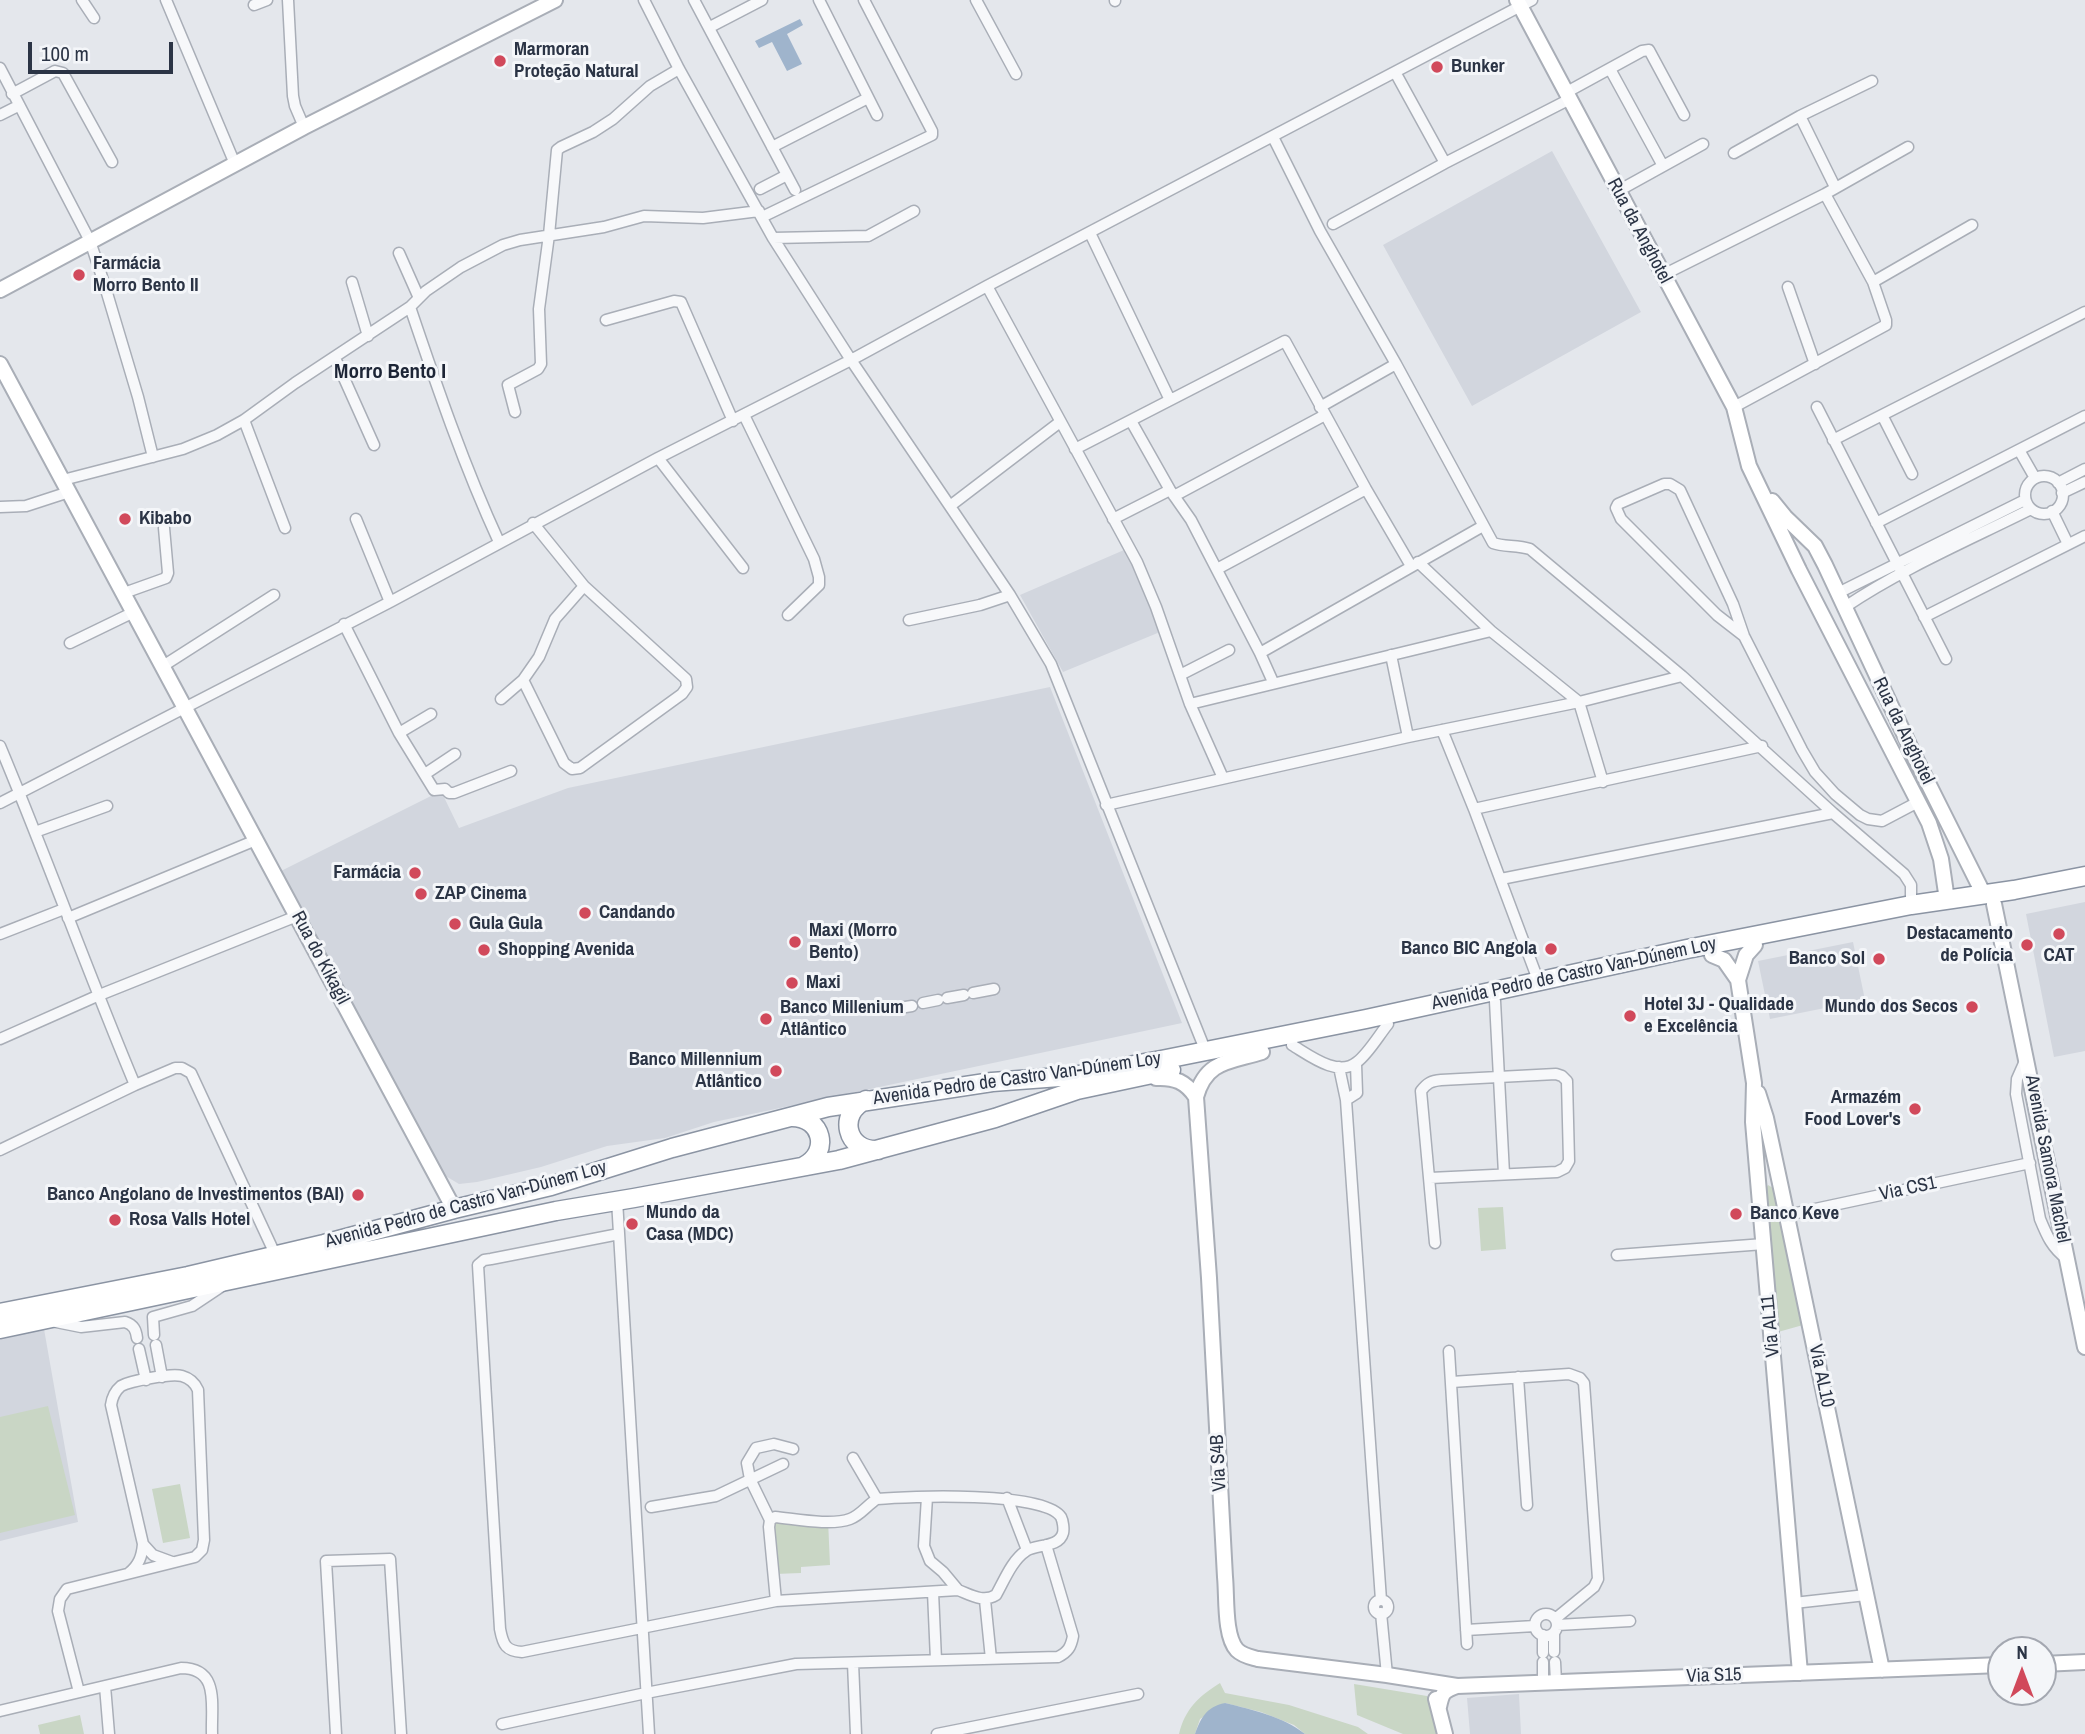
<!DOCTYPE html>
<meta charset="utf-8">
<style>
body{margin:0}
#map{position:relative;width:2085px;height:1734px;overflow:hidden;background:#e4e7ec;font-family:"Archivo Narrow",sans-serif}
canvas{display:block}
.north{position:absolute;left:1987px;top:1636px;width:70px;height:70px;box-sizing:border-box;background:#f4f6f9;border:2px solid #a4a8b1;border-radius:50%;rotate:0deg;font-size:19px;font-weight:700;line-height:28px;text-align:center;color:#2b3445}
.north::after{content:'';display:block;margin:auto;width:24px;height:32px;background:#d1495b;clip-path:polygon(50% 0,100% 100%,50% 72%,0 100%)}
.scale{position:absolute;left:28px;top:42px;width:145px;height:32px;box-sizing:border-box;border:4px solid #2b3445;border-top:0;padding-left:9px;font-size:21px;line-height:24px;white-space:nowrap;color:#2b3445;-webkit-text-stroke:5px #f4f6f9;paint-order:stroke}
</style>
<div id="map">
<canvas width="2085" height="1734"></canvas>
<div class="north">N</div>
<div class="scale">100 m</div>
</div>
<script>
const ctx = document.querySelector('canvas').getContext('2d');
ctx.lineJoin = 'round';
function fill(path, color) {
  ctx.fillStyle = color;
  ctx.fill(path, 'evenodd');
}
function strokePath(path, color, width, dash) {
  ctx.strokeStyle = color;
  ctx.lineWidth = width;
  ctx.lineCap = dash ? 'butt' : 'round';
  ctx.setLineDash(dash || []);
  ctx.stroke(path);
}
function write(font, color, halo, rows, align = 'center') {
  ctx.font = font + ' "Archivo Narrow",sans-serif';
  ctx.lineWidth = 6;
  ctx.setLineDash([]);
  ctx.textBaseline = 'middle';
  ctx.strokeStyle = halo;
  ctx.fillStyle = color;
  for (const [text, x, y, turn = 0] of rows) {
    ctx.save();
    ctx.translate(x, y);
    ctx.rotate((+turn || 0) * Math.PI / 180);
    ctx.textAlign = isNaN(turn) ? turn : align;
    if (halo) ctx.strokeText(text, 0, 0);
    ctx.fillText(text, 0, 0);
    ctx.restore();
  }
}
fill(new Path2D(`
 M1552 151 1641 312 1472 406 1383 245Z
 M1124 550 1135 569 1160 632 1063 672 1020 595Z
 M1050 687 1182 1023 714 1122 665 1138 607 1146 541 1167 477 1182 459 1184 444 1175 275 874 441 791 459 828 568 788Z
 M2085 902V1051L2054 1057 2026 914Z
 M1853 942 1865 1000 1770 1019 1758 961Z
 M44 1329 78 1522 0 1541V1340Z
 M1519 1694 1521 1734H1470L1467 1698Z`), '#d2d6de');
fill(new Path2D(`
 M1768 1185 1773 1188 1785 1236 1803 1325 1778 1332 1765 1190Z
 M1503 1207 1506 1249 1481 1251 1478 1208Z
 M48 1406 75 1515 0 1533V1417Z
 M180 1484 190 1538 163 1543 152 1489Z
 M828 1520 830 1565 801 1567V1573L775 1574 773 1523Z
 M1220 1683 1225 1693 1289 1705 1358 1727 1368 1734H1305L1294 1725 1261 1712 1225 1703 1200 1719 1195 1734H1179C1185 1709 1199 1696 1220 1683Z
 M1354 1684 1427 1696C1435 1705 1437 1722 1436 1734H1403L1357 1715Z
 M80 1715 84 1734H40L38 1725Z`), '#c9d6c5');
fill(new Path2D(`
 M800 19 803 25 787 34 802 64 787 71 772 42 759 48 755 41Z
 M1225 1703C1253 1710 1282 1716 1305 1734H1195C1201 1718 1206 1707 1225 1703Z`), '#9fb4cc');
const street = new Path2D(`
 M82 0 94 18
 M166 0 235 164
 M288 0 293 96 295 106 304 127
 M644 0 679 69 773 238 851 360 1010 595 1051 664 1206 1052
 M694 0 795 190
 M819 0 877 115
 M976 0 1016 74
 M1115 0V1
 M254 5 267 0
 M710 27 762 0
 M0 68 90 241 104 283 138 397 153 457
 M1610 69 1663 166
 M1395 72 1445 163
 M1567 92 1642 51 1649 50 1684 115
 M12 94 55 71 63 73 112 162
 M0 115 18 106
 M1800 116 1835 187
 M1273 137 1320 231 1396 364 1493 543C1503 547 1517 545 1530 549L1682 676 1833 813 1904 874 1911 885V905
 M772 147 868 98
 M1734 153 1800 116 1872 81
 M760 189 787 175
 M1618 191 1703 144
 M762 217 932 135V131L864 0
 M1333 224 1445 163 1570 99
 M1090 233 1170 400
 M773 238 868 236 914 211
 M399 253 419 298
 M1663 275 1825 194 1908 147
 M352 282 368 336
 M1873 282 1972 225
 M987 286 1137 562 1156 607 1190 704 1223 778
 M1788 287 1815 364
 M410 307C437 387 464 466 499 542
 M606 320 674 301 681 302 733 421
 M335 358 374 445
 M1320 407 1396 364
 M1734 407 1886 325V320L1873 282 1825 194
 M1817 407 1946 659
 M515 412 508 385 538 369 541 364 539 309 549 235 557 150 561 147 593 132 613 119 650 86 679 69
 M744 415 814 559 819 577V585L788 615
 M1882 415 1912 474
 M244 420 285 528
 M1131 421 1170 490 1191 520 1260 653 1273 682
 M1833 440 2085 312
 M1075 449 1285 341 1366 489 1411 566
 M2019 450 2035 478
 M658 458 743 568
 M2025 495a19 19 0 1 1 38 0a19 19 0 1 1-38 0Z
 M63 480 183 449 217 435 244 420 295 383 410 307 426 291 461 267 503 245 520 240 604 227 644 216 703 218 759 211
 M2058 483 2085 469
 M2062 493 2085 482
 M1174 496 1325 415
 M950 506 1060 422
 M0 507 26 506 69 492
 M2052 511 2068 544
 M356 519 390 602
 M1113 519 1170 490
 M1876 523 2085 416
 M1418 562 1491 631 1579 702 1603 782
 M1217 569 1366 489
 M124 593 166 578 168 573 164 528
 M1838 593 2025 500
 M1845 607C1903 568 1969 540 2031 509
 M1924 617 2085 536
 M909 620 980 605 1010 595
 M344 624 399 733 434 790 445 789 449 793H454L511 771
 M1744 636 1717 615 1621 519 1616 508 1618 504 1664 484H1670L1680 490 1733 604 1744 636 1802 750 1815 772 1835 794 1860 815 1868 819 1882 821 1918 802
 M70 643 134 612
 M1260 653 1483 526
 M1391 655 1408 737
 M163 666 274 595
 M1180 675 1229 650
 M523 680 564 763 572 769 580 768 682 694 687 687 686 679 584 586 533 523
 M501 699 523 680 539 657 555 619 584 586
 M1190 704 1491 631
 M1442 730 1474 809 1538 980
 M399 733 431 714
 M0 746C47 858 88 973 135 1085
 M425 774 455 754
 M0 803 390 602 658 458 851 360 987 286 1532 0
 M1106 805 1408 737 1579 702 1682 676
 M1474 809 1762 746
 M35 832 107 806
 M1501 879 1833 813
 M68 918 256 840
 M0 934 64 909
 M973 993 994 989
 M947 998 964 995
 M1495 1001 1504 1174
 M923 1003 938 1000
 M899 1008 912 1006
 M0 1039 97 996 297 916
 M1292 1045C1309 1055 1338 1078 1357 1062 1368 1054 1379 1035 1388 1024
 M2025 1061 2017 1079 2016 1094 2040 1219C2047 1236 2052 1248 2067 1259
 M1339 1067 1346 1100 1381 1600
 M1346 1100 1357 1093 1356 1064
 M0 1150 135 1085 175 1068H182L191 1073 275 1254
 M1430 1178 1557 1172 1565 1168 1569 1161 1567 1081 1562 1076 1556 1074 1441 1080C1431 1081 1427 1083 1421 1091L1435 1243
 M617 1200 649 1734
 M1787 1215 2030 1163
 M619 1234 491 1259 484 1260 478 1265 500 1629C503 1645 506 1651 522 1652L776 1601 958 1590C971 1595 983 1603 996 1595 1004 1581 1012 1560 1026 1551 1036 1544 1059 1548 1063 1533 1064 1529 1063 1521 1061 1517 1045 1491 908 1496 877 1499 867 1505 861 1515 850 1519 831 1526 796 1519 775 1517L770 1520
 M1617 1255 1764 1244
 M56 1322 81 1327 125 1322C134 1325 136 1330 137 1338
 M154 1335 153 1317 192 1306 222 1286
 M156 1345 162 1377
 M139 1349 146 1380
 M1449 1351 1467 1644
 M1518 1377 1527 1505
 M1452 1382 1569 1374 1580 1378 1584 1383 1598 1579 1594 1587 1555 1619
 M853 1458 877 1499
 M927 1497 924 1546 930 1561 943 1572 958 1590
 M1007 1498 1027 1550
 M651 1507 716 1496 783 1464
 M143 1544 153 1555 172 1562
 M933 1592 936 1660
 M985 1600 991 1659
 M1374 1607a7 7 0 1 1 14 0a7 7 0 1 1-14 0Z
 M776 1601 769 1527 770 1520 750 1479 747 1463 756 1448 774 1444 793 1449
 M1794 1603 1866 1595
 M1381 1613 1387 1675
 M1535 1625a11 11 0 1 1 22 0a11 11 0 1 1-22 0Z
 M1557 1625 1630 1621
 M1466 1630 1535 1626
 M1554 1633V1652
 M1543 1635V1653
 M1543 1662V1683
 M1555 1662 1556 1682
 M853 1663 856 1734
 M105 1686 109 1734
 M79 1692 58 1611 60 1599 67 1589 195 1557 202 1550 204 1540 198 1390C195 1383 189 1378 182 1376 171 1373 130 1381 121 1386 115 1391 112 1398 111 1405L143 1544C142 1556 139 1565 129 1573
 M0 1711 181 1668C220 1668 211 1705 212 1734
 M502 1724 646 1693 796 1664 1058 1657C1068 1652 1071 1647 1073 1636L1046 1545
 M336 1734 326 1561 390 1559 401 1734
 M937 1734 1138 1694`);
const secondary = new Path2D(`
 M1517 0 1734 407 1749 466 1799 570 1929 823 1941 859 1947 900
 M0 290 304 127 555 0
 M0 364 454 1209
 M1772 501 1785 517 1815 546 1825 565 1913 753 1984 895
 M1994 904 2085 1347
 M1755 945 1746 955 1738 980 1754 1083 1753 1122 1800 1673
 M1712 955 1724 960 1738 980
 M1262 1052C1230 1062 1206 1060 1196 1097L1209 1278 1225 1577C1227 1596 1224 1636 1237 1650 1243 1656 1251 1657 1258 1659L1387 1675 1457 1686
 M1156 1078C1175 1077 1186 1082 1196 1097
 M1758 1093 1766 1118 1781 1188 1882 1670
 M2043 1664 2085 1662
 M1436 1699 1445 1734
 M1439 1707C1442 1693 1443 1691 1457 1686L2001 1665`);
const highway = new Path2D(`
 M866 1100C837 1113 846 1152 878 1150
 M792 1117C822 1117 831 1152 804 1166
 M0 1313 188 1276 324 1244 454 1209 551 1186 672 1148 828 1107 992 1082 1073 1076 1161 1060 1366 1019 1687 949 1911 905 2014 890 2085 876
 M0 1329 556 1211 634 1198 839 1160 995 1118 1077 1090 1171 1070`);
strokePath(street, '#a9aeb7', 13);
strokePath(secondary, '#a9aeb7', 18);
strokePath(highway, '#8b94a3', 21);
strokePath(street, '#f7f8fa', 10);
strokePath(secondary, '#fff', 14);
strokePath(highway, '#fff', 18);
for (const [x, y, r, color] of [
 [500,61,7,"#d1495b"],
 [1437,67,7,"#d1495b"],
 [79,275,7,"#d1495b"],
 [125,519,7,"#d1495b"],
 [415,873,7,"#d1495b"],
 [421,894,7,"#d1495b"],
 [585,913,7,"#d1495b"],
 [455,924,7,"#d1495b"],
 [2059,934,7,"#d1495b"],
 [795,942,7,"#d1495b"],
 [2027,945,7,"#d1495b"],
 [1551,949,7,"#d1495b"],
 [484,950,7,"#d1495b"],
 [1879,959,7,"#d1495b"],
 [792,983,7,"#d1495b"],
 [1972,1007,7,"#d1495b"],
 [1630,1016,7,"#d1495b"],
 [766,1019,7,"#d1495b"],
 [776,1071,7,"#d1495b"],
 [1915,1109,7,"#d1495b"],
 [358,1195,7,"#d1495b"],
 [1736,1214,7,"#d1495b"],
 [115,1220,7,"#d1495b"],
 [632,1224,7,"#d1495b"]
]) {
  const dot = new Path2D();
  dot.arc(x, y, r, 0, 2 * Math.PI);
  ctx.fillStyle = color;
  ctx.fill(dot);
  strokePath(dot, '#f4f6f9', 2.5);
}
write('bold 19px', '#2b3445', '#f4f6f9', [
 ["Marmoran",514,50],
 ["Proteção Natural",514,72],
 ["Bunker",1451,67],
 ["Farmácia",93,264],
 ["Morro Bento II",93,286],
 ["Kibabo",139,519],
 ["Farmácia",401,873,"right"],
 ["ZAP Cinema",435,894],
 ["Candando",599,913],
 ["Gula Gula",469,924],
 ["Maxi (Morro",809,931],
 ["Bento)",809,953],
 ["Destacamento",2013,934,"right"],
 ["de Polícia",2013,956,"right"],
 ["Banco BIC Angola",1537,949,"right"],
 ["Shopping Avenida",498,950],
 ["CAT",2059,956,"center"],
 ["Banco Sol",1865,959,"right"],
 ["Maxi",806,983],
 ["Hotel 3J - Qualidade",1644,1005],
 ["e Excelência",1644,1027],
 ["Mundo dos Secos",1958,1007,"right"],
 ["Banco Millenium",780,1008],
 ["Atlântico",780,1030],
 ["Banco Millennium",762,1060,"right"],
 ["Atlântico",762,1082,"right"],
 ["Armazém",1901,1098,"right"],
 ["Food Lover's",1901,1120,"right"],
 ["Banco Angolano de Investimentos (BAI)",344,1195,"right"],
 ["Mundo da",646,1213],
 ["Casa (MDC)",646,1235],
 ["Banco Keve",1750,1214],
 ["Rosa Valls Hotel",129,1220]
], 'left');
write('19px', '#2b3445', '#f4f6f9', [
 ["Rua da Anghotel",1639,231,62],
 ["Rua da Anghotel",1903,731,64],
 ["Rua do Kikagil",320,958,62],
 ["Avenida Pedro de Castro Van-Dúnem Loy",1574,974,-12],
 ["Avenida Pedro de Castro Van-Dúnem Loy",1017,1079,-8],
 ["Avenida Samora Machel",2047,1159,79],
 ["Via CS1",1908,1189,-12],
 ["Avenida Pedro de Castro Van-Dúnem Loy",466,1205,-15],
 ["Via AL11",1771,1326,-95],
 ["Via AL10",1821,1376,78],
 ["Via S4B",1219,1463,-93],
 ["Via S15",1714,1676,-2]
]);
write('bold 21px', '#1d2536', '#f4f6f9', [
 ["Morro Bento I",390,372]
]);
</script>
